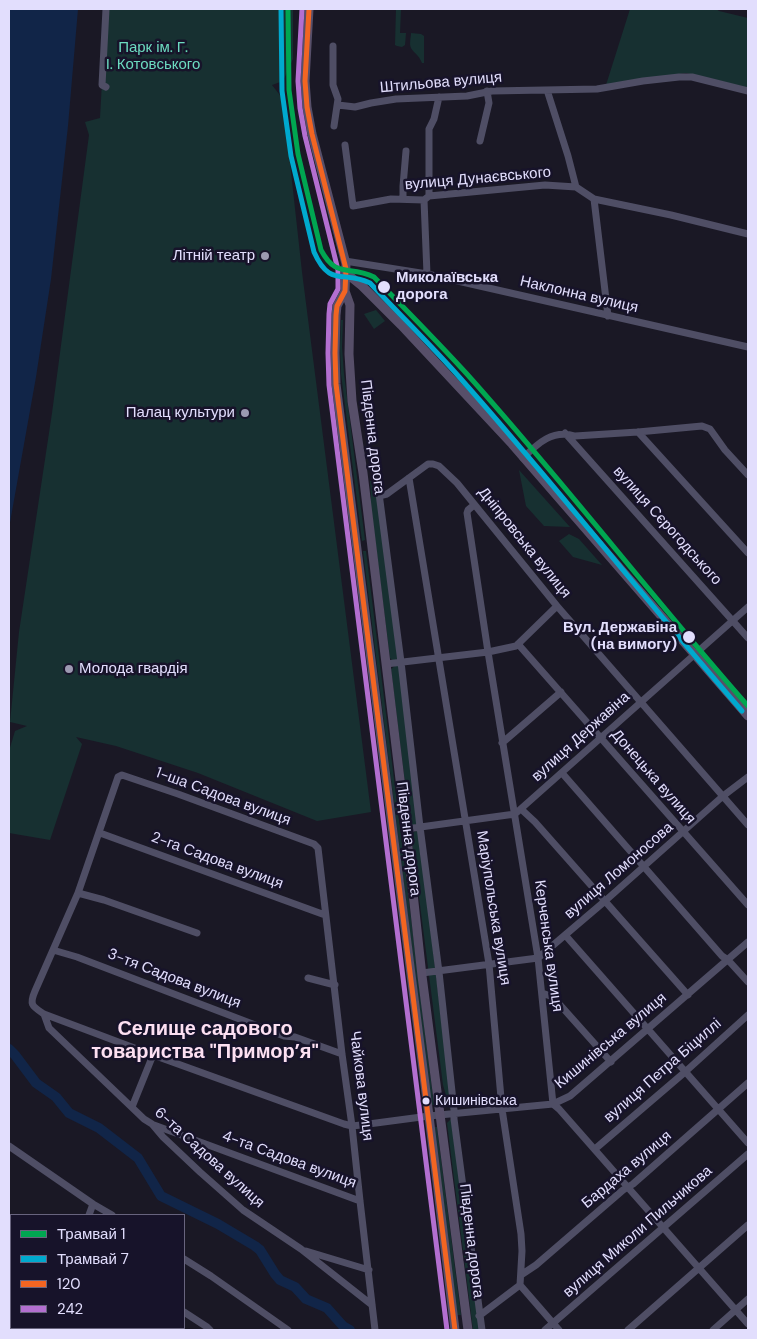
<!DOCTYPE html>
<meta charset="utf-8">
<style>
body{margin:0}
#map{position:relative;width:757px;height:1339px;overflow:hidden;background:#1a1825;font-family:"DM Sans",sans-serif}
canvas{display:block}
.frame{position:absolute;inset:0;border:10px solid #e2defd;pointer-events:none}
.legend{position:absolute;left:10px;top:1214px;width:175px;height:115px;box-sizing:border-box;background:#17132a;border:1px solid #68647e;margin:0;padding:6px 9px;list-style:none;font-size:15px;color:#e2defd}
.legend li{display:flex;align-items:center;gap:10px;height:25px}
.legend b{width:25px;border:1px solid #68647e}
</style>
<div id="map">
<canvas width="757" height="1339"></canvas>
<div class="frame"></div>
<ul class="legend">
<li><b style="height:6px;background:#00a651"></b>Трамвай 1</li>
<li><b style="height:6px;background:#00a9ce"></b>Трамвай 7</li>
<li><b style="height:6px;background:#f26522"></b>120</li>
<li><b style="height:6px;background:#b36fd0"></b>242</li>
</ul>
</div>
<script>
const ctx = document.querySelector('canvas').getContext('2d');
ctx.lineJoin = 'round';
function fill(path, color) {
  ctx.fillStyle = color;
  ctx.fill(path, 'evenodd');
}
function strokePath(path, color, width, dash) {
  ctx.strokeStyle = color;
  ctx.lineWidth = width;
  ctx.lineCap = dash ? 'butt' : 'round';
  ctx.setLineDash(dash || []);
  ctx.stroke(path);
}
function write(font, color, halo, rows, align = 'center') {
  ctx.font = font + ' "DM Sans",sans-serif';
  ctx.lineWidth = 5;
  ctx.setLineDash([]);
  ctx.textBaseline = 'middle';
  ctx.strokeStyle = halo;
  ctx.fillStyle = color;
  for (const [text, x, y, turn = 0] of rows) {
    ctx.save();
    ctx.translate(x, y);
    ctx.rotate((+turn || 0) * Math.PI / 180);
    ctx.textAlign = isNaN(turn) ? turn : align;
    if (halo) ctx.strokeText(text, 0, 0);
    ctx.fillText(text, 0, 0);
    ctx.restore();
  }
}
fill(new Path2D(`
 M106 9H293V59L283 81 272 85 286 103 288 145 302 272 371 812 317 821 198 773 116 746 76 737 82 744 50 840 9 833V751L15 731 27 726 10 722 19 632 52 413 89 135 85 122 100 118Z
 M396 9H401L400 33H406L405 45 402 47 397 46 395 45Z
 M630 9H716L719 11 748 18V88L686 73 606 85Z
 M411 33 421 34 424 36V63H422C419 55 413 52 411 48 409 44 411 37 411 33Z
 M376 310 385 321 374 329 364 314Z
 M341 320H343L342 347 344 374 365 540 362 541 341 374 340 347Z
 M519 470 570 527 544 526 526 506Z
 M375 480 399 657 396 660 393 661 390 658 370 500 371 497 370 481Z
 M569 534 579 539 602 565 573 557 559 541Z
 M363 551H366L434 1105H431Z
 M396 665 399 666 418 824 414 825 410 824 391 669Z
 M416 831 419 832 452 1109H450L443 1085 411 834Z
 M451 1119 480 1330H473L447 1123Z
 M434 1127H437L461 1315H457Z`), '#173031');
fill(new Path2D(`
 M9 9H78L68 126 51 279 36 377 9 528Z`), '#112548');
strokePath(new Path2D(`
 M9 1049 15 1055 36 1083 56 1097 69 1113 99 1128 138 1158 161 1196 218 1224 255 1246 260 1250 275 1274 280 1280 295 1287 306 1299 327 1308 343 1326 350 1330`), '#112548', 10);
strokePath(new Path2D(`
 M333 46V85L338 99 334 126
 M106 87 102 85 106 9
 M547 90 568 156 576 187
 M338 105 355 107 371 103 396 99 467 96 492 91 597 89 643 81 679 77H692L748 91
 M480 141 489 103 487 91
 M345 145 353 206 391 199 424 200 429 196 545 185 576 187 594 199 671 215 748 234
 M429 196V129L434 119 439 97
 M403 199V186L406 151
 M594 199 608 316
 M424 200 427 274
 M345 261 427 274 748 347
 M638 432 748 553
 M565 433 748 638
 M374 455 401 662 420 827 439 972 454 1110V1119L482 1330
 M523 458C538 443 553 429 575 436L638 432 702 426 710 429 725 450 748 475
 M409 478 489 964 502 1109 521 1234 522 1251 520 1285 559 1330
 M379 496 387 494 428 464H433L439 466 457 483 557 606 748 825
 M474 505 468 510 467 513 488 652 538 958 553 1104 559 1109 748 1324
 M518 644 748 905
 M386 664 488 652 516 646 557 606
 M502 743 561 692
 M562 773 722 956 728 960 748 982
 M521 809 535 822 688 995
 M406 829 515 814 748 607
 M100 833 325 915
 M78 893 104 900 197 933
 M566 936 748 1143
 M53 950 77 957 284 1036 295 1037 342 1054
 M422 973 538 958 605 901 723 796 748 777
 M308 978 335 985
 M542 993 553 997 611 1062
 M44 1014 49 1028 144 1119 152 1124 163 1137 200 1172 243 1210 301 1249 372 1305
 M132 1107 153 1055
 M154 1125 360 1201
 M9 1146 93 1204 112 1215
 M595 1149 685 1072 748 1015
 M89 1215 93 1204
 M306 1251 369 1270
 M184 1259 211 1276 288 1330
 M521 1275 536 1265 623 1190 633 1184 748 1083
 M9 1305 11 1306
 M184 1312 207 1327 210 1330
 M479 1316 520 1285
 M55 1328 60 1330
 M45 1330V1328
 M375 1330 360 1201 352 1126 342 1054 318 848 314 844 178 794 122 775 118 777 78 893 35 991C29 1005 32 1006 44 1014L153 1055 344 1124 352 1126 361 1125 429 1116 553 1104 570 1096 748 942
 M545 1330 748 1154
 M628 1330 748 1225
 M713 1330 748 1299`), '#4f4e65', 7);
strokePath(new Path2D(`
 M309 9 305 81 307 107 312 134 346 264 345 291 350 305 349 354 352 401 363 473 406 829 422 976 468 1330
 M346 273 362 286 401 325 512 444 748 716
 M345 291 337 306 336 315 335 353 336 384 429 1116 455 1330`), '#574f69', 9);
strokePath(new Path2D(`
 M309 9 305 81 307 107 312 134 346 269 345 291 337 306 336 315 335 353 336 384 455 1330`), '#f26522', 5);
strokePath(new Path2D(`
 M302 9 298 81 300 108 305 136 338 270V289L330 304 329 314 328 353 329 385 447 1330`), '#b36fd0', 5);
strokePath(new Path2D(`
 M288 9 289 90 298 154 321 250C337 280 349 264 374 277 405 309 436 340 466 373 563 481 652 597 748 706`), '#00a651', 5);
strokePath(new Path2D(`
 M281 9 282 91 291 156 314 252C330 288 343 270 370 283 400 315 432 346 461 379 557 487 647 602 742 711`), '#00a9ce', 5);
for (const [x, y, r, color] of [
 [265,256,5,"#9c99b1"],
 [384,287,7,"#e2defd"],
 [245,413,5,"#9c99b1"],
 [689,637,7,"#e2defd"],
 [69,669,5,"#9c99b1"],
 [426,1101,4.5,"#e2defd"]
]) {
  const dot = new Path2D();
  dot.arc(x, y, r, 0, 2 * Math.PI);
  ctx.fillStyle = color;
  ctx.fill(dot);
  strokePath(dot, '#17132a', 2);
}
write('14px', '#e2defd', '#17132a', [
 ["Кишинівська",435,1101]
], 'left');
write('15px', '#6cdbc0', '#17132a', [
 ["Парк ім. Г.",153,48],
 ["І. Котовського",153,65]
]);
write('15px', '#e2defd', '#17132a', [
 ["Штильова вулиця",441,83,-5],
 ["вулиця Дунаєвського",478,179,-5],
 ["Наклонна вулиця",579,295,13],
 ["Південна дорога",372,437,83],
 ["вулиця Сєрогодського",667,526,48],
 ["Дніпровська вулиця",524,543,51],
 ["вулиця Державіна",581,737,-42],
 ["Донецька вулиця",653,777,49],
 ["1-ша Садова вулиця",223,797,20],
 ["Південна дорога",408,839,83],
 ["2-га Садова вулиця",217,861,20],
 ["вулиця Ломоносова",619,871,-41],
 ["Маріупольська вулиця",493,908,81],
 ["Керченська вулиця",548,946,82],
 ["3-тя Садова вулиця",174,979,21],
 ["Кишинівська вулиця",611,1041,-40],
 ["вулиця Петра Біциллі",663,1071,-41],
 ["Чайкова вулиця",361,1086,83],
 ["6-та Садова вулиця",209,1158,42],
 ["4-та Садова вулиця",289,1160,20],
 ["Бардаха вулиця",627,1170,-40],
 ["вулиця Миколи Пильчикова",638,1232,-41],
 ["Південна дорога",471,1241,83]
]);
write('15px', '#e2defd', '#17132a', [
 ["Літній театр",255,256],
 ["Палац культури",235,413],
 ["Молода гвардія",79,669,"left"]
], 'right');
write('bold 15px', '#e2defd', '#17132a', [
 ["Миколаївська",396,278],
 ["дорога",396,295],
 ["Вул. Державіна",677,628,"right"],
 ["(на вимогу)",677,645,"right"]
], 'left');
write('bold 20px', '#fde0f2', '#17132a', [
 ["Селище садового",205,1030],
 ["товариства \"Примор’я\"",205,1053]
]);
</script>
